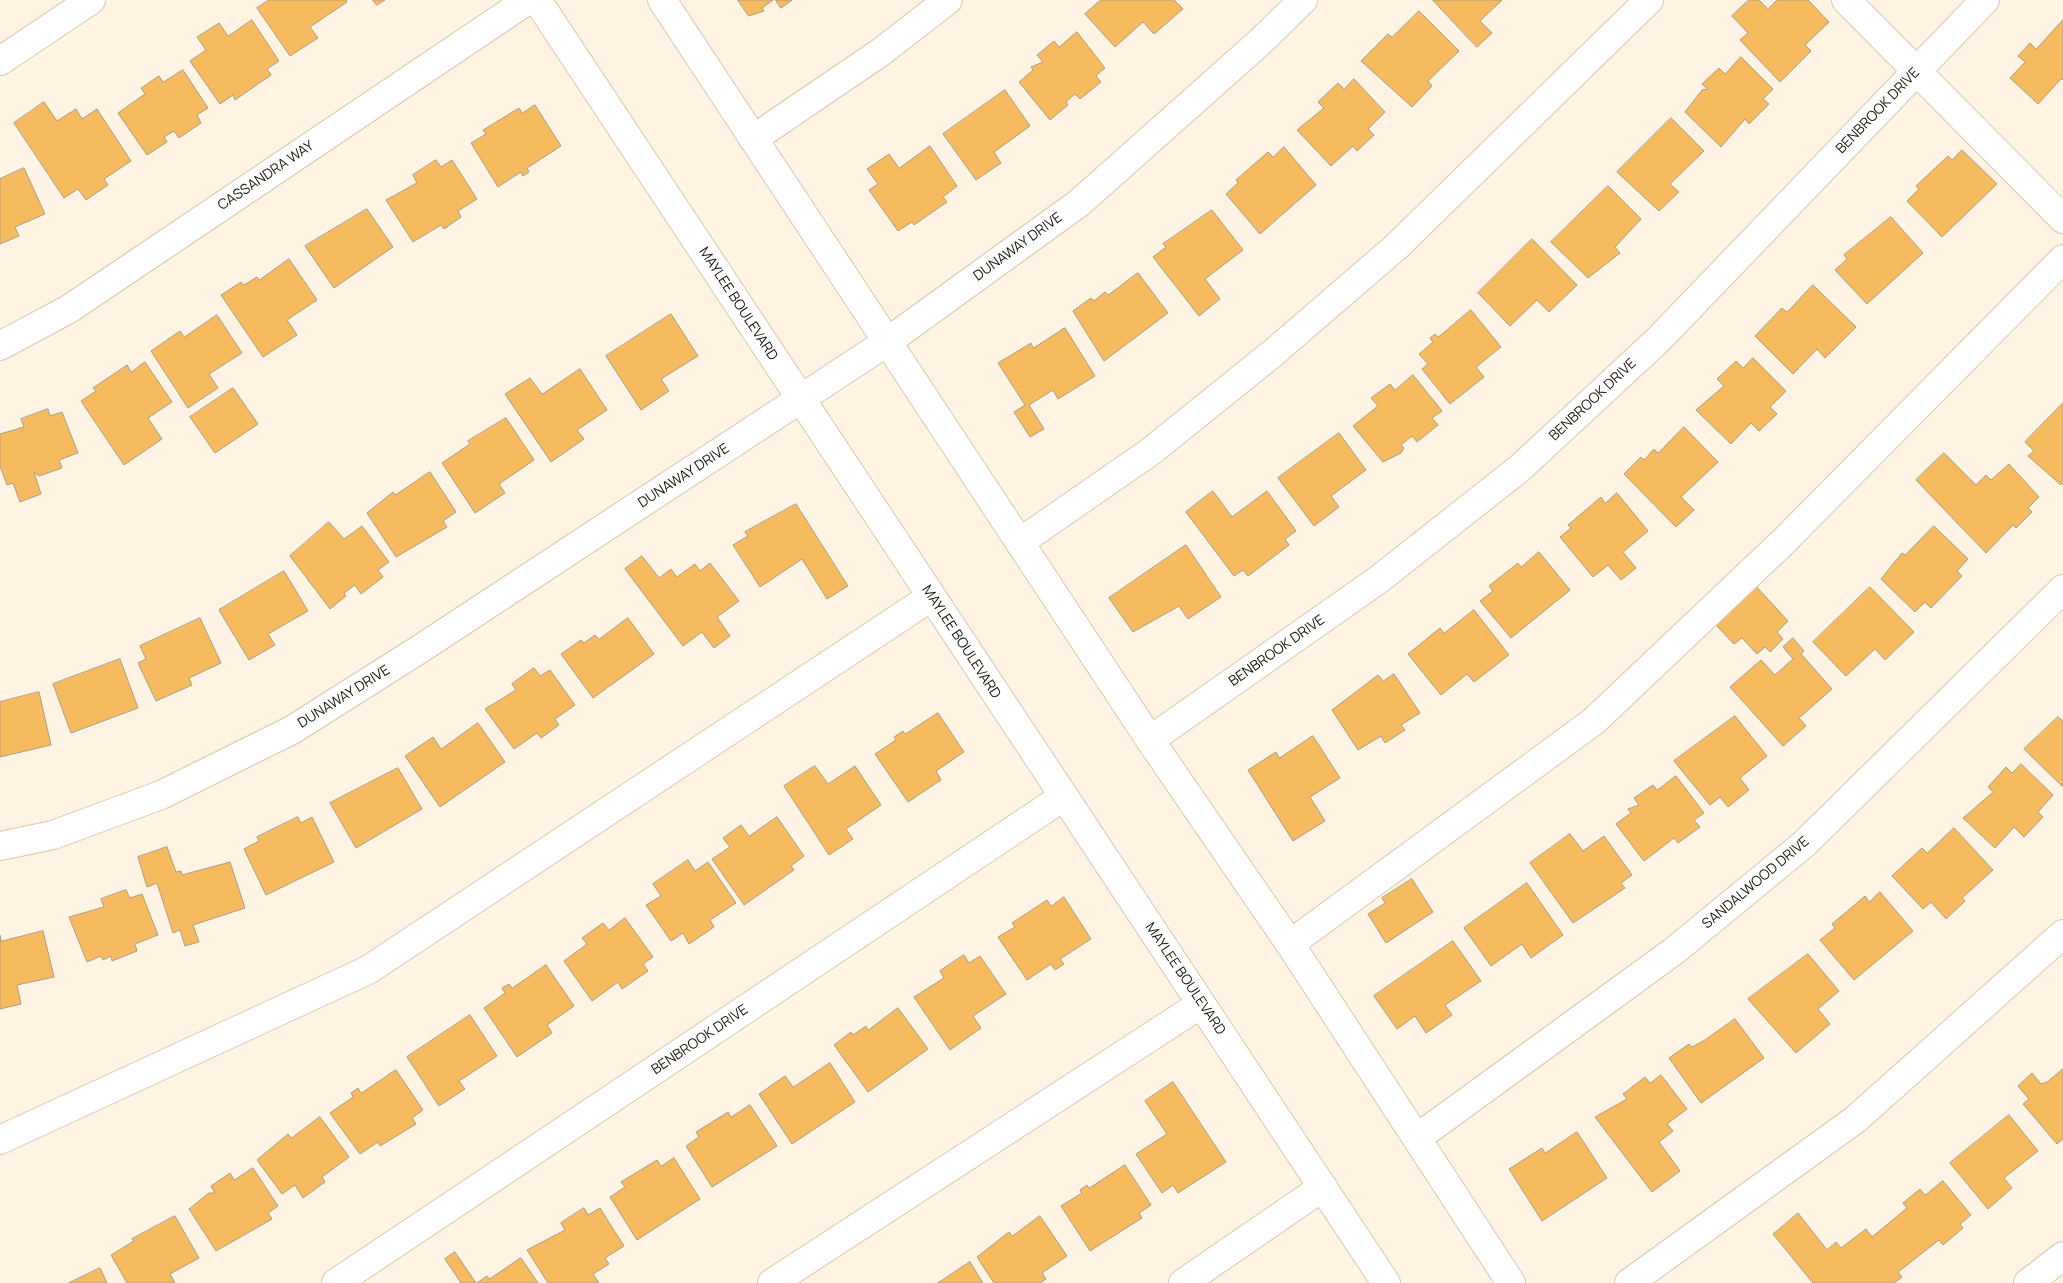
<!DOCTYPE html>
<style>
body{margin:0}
canvas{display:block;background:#fff3e3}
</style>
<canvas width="2063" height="1283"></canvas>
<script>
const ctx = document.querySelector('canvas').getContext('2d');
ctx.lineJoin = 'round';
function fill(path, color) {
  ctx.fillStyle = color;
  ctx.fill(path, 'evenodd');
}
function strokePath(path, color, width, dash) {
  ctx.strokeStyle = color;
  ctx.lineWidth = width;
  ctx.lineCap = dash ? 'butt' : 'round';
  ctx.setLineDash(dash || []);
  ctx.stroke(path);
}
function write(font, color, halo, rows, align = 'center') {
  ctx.font = font + ' Manrope,sans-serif';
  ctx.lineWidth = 4.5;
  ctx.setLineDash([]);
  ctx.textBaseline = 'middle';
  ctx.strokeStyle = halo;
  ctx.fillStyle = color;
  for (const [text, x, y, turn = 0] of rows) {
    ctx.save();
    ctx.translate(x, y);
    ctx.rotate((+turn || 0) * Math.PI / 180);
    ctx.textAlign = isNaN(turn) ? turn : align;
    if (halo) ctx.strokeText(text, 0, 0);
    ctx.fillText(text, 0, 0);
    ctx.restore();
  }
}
const building = new Path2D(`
 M269 0H346L347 2 310 27 318 38 290 56 257 8Z
 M373 0H385L377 5Z
 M738 0H773L762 8 764 11 749 16Z
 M776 0H792L781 8Z
 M1101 0H1174L1183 9 1154 34 1143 22 1115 47 1085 14Z
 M1433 0H1502L1480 21 1492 33 1477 47Z
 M1749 0H1759L1768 9 1777 0H1808L1829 22 1805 45 1811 51 1780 82 1740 40 1748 33 1732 16Z
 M1419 11 1459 51 1428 81 1432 86 1412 107 1361 61 1388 34 1392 37Z
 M252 20 279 61 267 69 271 75 235 100 233 95 220 104 190 61 206 50 197 37 219 23 228 36Z
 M2063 20V80L2061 79 2038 104 2010 78 2025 62 2018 56 2030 43 2036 49Z
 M1077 32 1105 68 1096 76 1101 82 1080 99 1075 94 1066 102 1068 105 1050 120 1019 82 1033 70 1031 67 1043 62 1037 55 1054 41 1059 47Z
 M1741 57 1773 89 1763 99 1769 104 1749 124 1745 119 1721 147 1685 112 1702 90 1708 89 1702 84 1719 68 1725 74Z
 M183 70 208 108 197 115 201 123 179 138 174 131 164 137 167 142 147 155 118 113 145 94 141 88 159 76 163 82Z
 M1354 79 1385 112 1368 129 1374 135 1357 151 1353 146 1331 166 1297 130 1324 108 1318 102 1338 83 1344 89Z
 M1005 90 1030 126 994 152 1001 163 976 180 943 134Z
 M44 102 57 121 76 109 82 119 97 109 131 161 104 179 108 185 86 200 78 189 64 198 14 123Z
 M535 105 561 146 527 168 529 172 523 176 521 172 498 187 471 143 486 134 483 130 519 108 522 113Z
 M1671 118 1704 151 1670 184 1679 192 1659 211 1617 172Z
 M930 146 957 186 943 197 947 202 914 225 912 222 898 231 869 190 878 184 867 169 889 154 899 168Z
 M1284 147 1316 185 1260 234 1226 194 1238 183 1236 180 1268 152 1273 157Z
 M1962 150 1997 184 1942 237 1907 201 1919 189 1916 186 1948 156 1952 160Z
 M436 160 441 167 452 160 477 199 458 211 461 217 444 229 441 225 413 242 386 200 417 183 413 175Z
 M24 168 45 214 15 227 19 236 0 244V179Z
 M1608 186 1641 219 1615 247 1620 253 1588 278 1551 242Z
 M367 209 393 247 334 288 305 246Z
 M1212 210 1243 250 1205 279 1220 299 1199 316 1153 257 1166 247 1163 244Z
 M1891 217 1923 253 1867 304 1835 270 1847 259 1844 255Z
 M1532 239 1577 285 1549 312 1537 300 1510 326 1478 293Z
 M289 259 317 300 287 320 297 335 263 357 221 295 241 282 244 285 257 277 259 280Z
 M1138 273 1168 313 1104 361 1073 311 1091 298 1094 301 1105 292 1108 295Z
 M1813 285 1856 327 1825 358 1817 349 1793 374 1755 336 1782 308 1787 312Z
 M1471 310 1501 347 1476 367 1484 377 1450 404 1422 369 1428 364 1419 354 1433 342 1430 338 1435 334 1438 337Z
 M671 314 698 356 661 379 669 391 641 410 606 356Z
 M217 315 242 353 209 374 218 388 188 408 151 351 180 331 184 337Z
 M1065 328 1095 376 1058 399 1053 390 1029 405 1044 429 1030 437 1014 412 1025 405 998 363 1031 343 1033 348Z
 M1753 358 1786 391 1770 407 1777 414 1759 431 1751 423 1731 444 1696 410 1724 386 1717 379 1736 361 1743 368Z
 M145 362 172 402 148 418 162 439 124 465 81 401 96 391 93 388 127 365 131 372Z
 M580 369 607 410 577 430 584 439 551 462 505 394 530 378 542 394Z
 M1413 375 1442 411 1432 418 1438 425 1417 442 1412 436 1401 445 1404 448 1401 453 1383 462 1353 426 1378 406 1371 398 1390 384 1395 390Z
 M233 388 258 424 215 453 190 417Z
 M2063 403V483L2061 485 2028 456 2034 451 2025 442Z
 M48 409 50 416 62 412 78 453 59 460 62 468 39 476 34 472 41 494 20 502 13 483 7 485 0 466V434L24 427 21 419Z
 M506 418 534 460 499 484 505 493 475 513 442 463 470 444 468 441Z
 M1684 427 1718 462 1681 497 1694 510 1676 527 1624 474 1641 457 1644 460 1654 449 1658 453Z
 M1339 433 1366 470 1331 496 1339 507 1314 526 1278 478Z
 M1944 453 1976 485 1986 475 1991 480 2009 464 2039 497 2028 508 2032 512 2016 528 2013 525 1986 553 1916 480Z
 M430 472 456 512 443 521 447 527 396 557 367 513 393 492 395 495Z
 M1213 491 1232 517 1267 491 1296 531 1285 539 1289 545 1248 576 1243 570 1234 576 1186 512Z
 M1617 493 1648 531 1623 552 1636 568 1621 580 1608 565 1593 577 1560 537 1571 528 1568 525 1601 497 1605 503Z
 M796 504 848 586 827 599 802 559 760 587 733 545 748 536 745 532Z
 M329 522 344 539 362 526 389 562 378 570 383 577 361 594 355 585 344 593 346 596 330 609 290 556Z
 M1934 526 1968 559 1957 571 1962 576 1931 608 1925 602 1915 612 1881 579 1902 553 1905 555Z
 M1186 545 1221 597 1188 619 1179 606 1133 632 1109 598Z
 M1539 552 1570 590 1511 638 1480 601 1493 591 1489 586 1518 563 1521 567Z
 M642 556 659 578 671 569 677 577 695 564 700 571 710 563 739 601 717 617 730 636 714 648 702 632 683 646 625 569Z
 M284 571 308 611 268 634 275 645 249 660 219 610Z
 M1753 583 1788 621 1777 632 1783 639 1770 652 1765 647 1757 654 1742 638 1734 644 1715 624Z
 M1870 587 1914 632 1885 660 1875 649 1846 676 1813 642Z
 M1474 610 1509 655 1474 682 1467 674 1441 695 1408 654 1440 628 1444 633Z
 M200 618 221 663 189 678 192 685 156 701 138 663 146 659 140 646Z
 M628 618 654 654 593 698 561 654 581 640 584 643 595 635 599 639Z
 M1793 638 1804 651 1801 654 1832 689 1799 718 1806 726 1783 746 1730 687 1761 660 1775 675 1793 659 1783 647Z
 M120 659 138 708 71 733 53 684Z
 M534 668 540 676 550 670 575 705 555 719 559 725 541 738 537 733 514 749 485 709 516 690 512 684Z
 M1394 674 1420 713 1401 725 1405 730 1385 743 1381 736 1358 750 1332 710 1378 675 1383 681Z
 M39 692 51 745 0 757V702Z
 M938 713 964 752 936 771 941 780 908 802 875 754 896 740 894 737 903 731 905 734Z
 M1735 716 1767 756 1740 778 1749 790 1728 807 1720 797 1710 805 1674 761Z
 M2058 717 2063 721V787L2024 749Z
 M478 723 505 762 440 807 405 756 433 737 441 749Z
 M1313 736 1340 778 1310 797 1325 821 1293 841 1248 770 1276 752 1279 758Z
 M2021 764 2053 795 2038 812 2043 817 2024 837 2014 827 1995 848 1963 818 1993 792 1988 787 2006 767 2012 773Z
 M815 766 828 784 855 766 881 805 846 829 853 839 829 855 784 786Z
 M398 768 422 809 356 848 330 803Z
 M1676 776 1704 813 1694 820 1700 827 1678 843 1674 838 1644 861 1616 824 1631 813 1628 809 1639 805 1634 798 1653 785 1657 790Z
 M298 817 301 823 312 817 334 862 266 895 244 849 259 841 257 837Z
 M777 817 804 856 791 866 794 870 744 905 712 859 730 847 723 838 741 825 749 836Z
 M1954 828 1993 870 1962 898 1965 901 1946 919 1931 902 1923 909 1892 876 1922 848 1927 853Z
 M1570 834 1583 851 1604 836 1632 875 1621 883 1625 888 1573 923 1530 863Z
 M167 847 176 872 181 871 182 875 230 862 245 908 193 925 199 942 185 946 180 930 173 933 157 883 147 887 138 857Z
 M688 860 695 871 708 862 736 903 710 920 714 927 689 944 683 933 671 941 646 905 661 896 653 884Z
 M1412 879 1433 912 1386 943 1368 914 1385 903 1382 898Z
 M1527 883 1563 935 1531 958 1522 944 1491 966 1464 928Z
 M126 890 130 898 142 894 158 935 135 944 137 951 112 961 111 956 103 960 101 956 87 962 69 917 104 907 101 899Z
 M1880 892 1913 931 1854 980 1820 940 1835 928 1832 924 1865 896 1869 902Z
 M1064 897 1091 939 1060 959 1064 964 1055 970 1051 964 1027 980 998 937 1015 927 1012 923 1047 900 1051 906Z
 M625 918 653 957 643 964 648 971 622 989 618 982 592 1001 564 961 587 944 582 938 603 923 609 930Z
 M43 931 54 977 17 985 21 1004 0 1009V935L1 941Z
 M1453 941 1481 981 1445 1005 1452 1015 1426 1033 1415 1016 1397 1029 1374 996Z
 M1808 954 1839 991 1818 1009 1830 1024 1796 1053 1748 999Z
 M964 955 969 963 980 956 1006 994 973 1016 981 1028 950 1050 914 997 944 978 940 971Z
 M546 965 574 1006 547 1025 552 1033 517 1057 484 1008 505 993 502 988 509 984 512 988Z
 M898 1008 928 1049 868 1092 834 1045 851 1032 853 1035 866 1026 868 1030Z
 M470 1015 497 1056 459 1081 465 1089 439 1106 407 1057Z
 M1735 1019 1764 1058 1701 1103 1669 1058 1689 1044 1692 1047 1705 1040Z
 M830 1063 855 1102 792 1144 759 1094 785 1076 793 1087Z
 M2063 1069V1139L2057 1144 2023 1104 2029 1099 2018 1086 2032 1073 2041 1084 2047 1082Z
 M396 1070 423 1110 412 1118 416 1124 380 1146 378 1142 360 1154 330 1113 353 1097 351 1093 358 1088 361 1093Z
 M1661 1075 1687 1109 1667 1124 1673 1131 1659 1142 1680 1171 1652 1192 1595 1117 1627 1099 1623 1094 1645 1077 1650 1083Z
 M1173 1082 1226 1162 1178 1193 1173 1185 1162 1193 1136 1154 1167 1134 1145 1101Z
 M750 1105 777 1146 712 1187 686 1146 699 1137 696 1132 728 1112 731 1117Z
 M2009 1115 2038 1151 2004 1178 2012 1188 1988 1209 1950 1163Z
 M320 1117 349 1157 322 1177 325 1182 303 1198 295 1185 282 1194 257 1160 288 1134 291 1138Z
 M1577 1132 1607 1178 1542 1221 1509 1169 1542 1148 1545 1153Z
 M674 1158 700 1199 637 1240 610 1197 625 1187 621 1182 657 1160 661 1166Z
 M1125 1165 1151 1205 1139 1213 1142 1218 1090 1251 1061 1206 1082 1193 1080 1190 1087 1185 1089 1188Z
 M253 1168 278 1206 268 1213 272 1219 216 1251 189 1209 209 1193H215L211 1186 230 1173 234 1180Z
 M1943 1181 1971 1215 1960 1224 1963 1228 1943 1245 1939 1240 1898 1272 1902 1277 1894 1283H1813L1773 1234 1798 1213 1827 1250 1836 1242 1841 1248 1866 1229 1872 1237 1907 1208 1903 1203 1920 1189 1925 1195Z
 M584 1208 588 1215 600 1208 624 1246 605 1258 609 1264 593 1274 599 1283H548L527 1250 565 1230 561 1223Z
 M175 1216 199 1258 170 1274 175 1283H127L111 1255 134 1241 132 1239Z
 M1040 1216 1067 1256 1042 1273 1046 1279 1040 1283H994L977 1257 1009 1232 1012 1236Z
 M455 1252 476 1283H461L445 1259Z
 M521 1258 538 1283H477L487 1276 489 1279Z
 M970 1262 983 1283H938Z
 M100 1268 107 1283H69Z`);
fill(building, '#f7bb5f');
strokePath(building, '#af9d84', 1);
const minor = new Path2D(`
 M1846 0 2063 219
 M0 61 91 0
 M753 139 881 52 948 0
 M0 346 69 309 528 0
 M1020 542 1150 452 1273 353 1396 247 1649 0
 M1150 740 1378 580 1520 468 1658 340 1985 0
 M0 846 53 835 161 795 292 730 420 649 887 342 1079 203 1260 42 1303 0
 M1290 944 1594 721 1783 542 2063 259
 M1417 1138 1674 951 1804 844 2063 589
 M0 1140 368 970 931 597
 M336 1283 1063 797
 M772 1283 1201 1004
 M1183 1283 1323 1187
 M1629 1283 1856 1119 2063 934
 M2028 1283 2063 1256`);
const major = new Path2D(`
 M537 0 1386 1283
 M662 0 1150 740 1290 944 1511 1283`);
strokePath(minor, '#dbc8ae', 30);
strokePath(major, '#dbc8ae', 30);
strokePath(minor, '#fff', 28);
strokePath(major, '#fff', 28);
write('14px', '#1e180e', '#fff', [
 ["BENBROOK DRIVE",1878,111,-46],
 ["CASSANDRA WAY",266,176,-34],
 ["DUNAWAY DRIVE",1018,247,-36],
 ["MAYLEE BOULEVARD",738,304,57],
 ["BENBROOK DRIVE",1593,400,-43],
 ["DUNAWAY DRIVE",684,476,-33],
 ["MAYLEE BOULEVARD",961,642,57],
 ["BENBROOK DRIVE",1277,651,-35],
 ["DUNAWAY DRIVE",344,697,-32],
 ["SANDALWOOD DRIVE",1756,883,-40],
 ["MAYLEE BOULEVARD",1185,979,56],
 ["BENBROOK DRIVE",700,1040,-34]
]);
</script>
